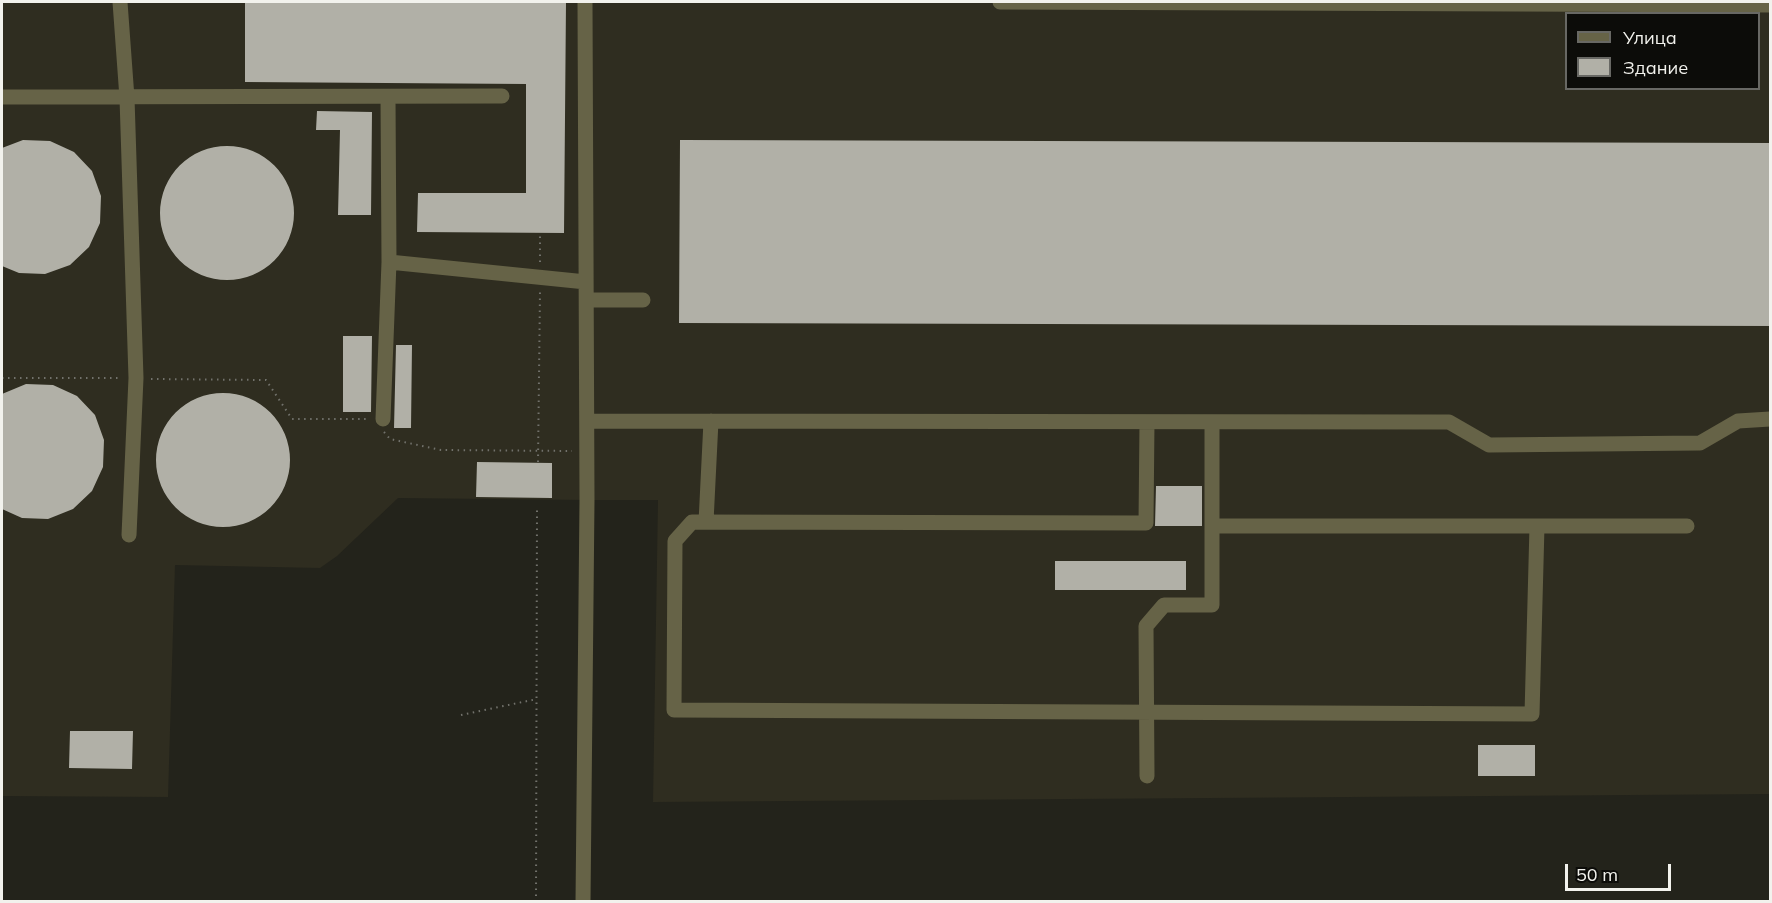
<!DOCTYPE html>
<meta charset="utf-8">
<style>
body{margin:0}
#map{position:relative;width:1772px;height:903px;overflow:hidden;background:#23231b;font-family:Mulish,sans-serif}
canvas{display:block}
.frame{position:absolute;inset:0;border:3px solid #f2f2ed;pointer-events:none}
.legend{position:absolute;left:1565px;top:12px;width:195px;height:78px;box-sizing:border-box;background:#0c0c09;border:2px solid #686864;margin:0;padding:8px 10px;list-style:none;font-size:18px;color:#f2f2ed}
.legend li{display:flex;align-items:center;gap:12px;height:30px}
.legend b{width:30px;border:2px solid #686864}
.scale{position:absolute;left:1565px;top:864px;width:106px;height:27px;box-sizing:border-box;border:3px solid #f2f2ed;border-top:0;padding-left:8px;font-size:18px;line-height:21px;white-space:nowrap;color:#f2f2ed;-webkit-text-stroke:4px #0c0c09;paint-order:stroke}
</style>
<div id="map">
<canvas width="1772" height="903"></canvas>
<div class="frame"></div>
<ul class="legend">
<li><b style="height:8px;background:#666347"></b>Улица</li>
<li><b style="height:16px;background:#b1b0a7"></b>Здание</li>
</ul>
<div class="scale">50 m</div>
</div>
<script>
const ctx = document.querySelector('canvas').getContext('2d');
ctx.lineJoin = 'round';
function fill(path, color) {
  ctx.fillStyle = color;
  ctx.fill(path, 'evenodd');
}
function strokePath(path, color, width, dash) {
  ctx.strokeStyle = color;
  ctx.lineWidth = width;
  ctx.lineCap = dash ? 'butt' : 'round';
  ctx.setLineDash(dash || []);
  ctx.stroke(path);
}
fill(new Path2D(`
 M2 2H1770V794L653 802 658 500H587L398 498 337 556 320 568 175 565 168 797 2 796ZM1566 14H1758V88H1566Z`), '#2f2d20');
fill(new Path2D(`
 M245 2H566L564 233 417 232 418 193H526V84L245 82Z
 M317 111 372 112 371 215H338L340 130H316Z
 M23 140 50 141 74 152 92 171 101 196 100 223 89 247 70 265 45 274 19 273 2 266V148Z
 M680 140 1770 143V326L679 323Z
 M160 213a67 67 0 1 1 134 0a67 67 0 1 1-134 0Z
 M343 336H372L371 412H343Z
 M396 345H412L411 428H394Z
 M26 384 53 385 77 396 95 415 104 440 103 467 92 491 73 509 48 519 22 518 2 509V394Z
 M156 460a67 67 0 1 1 134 0a67 67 0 1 1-134 0Z
 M477 462 552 463V498L476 497Z
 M1156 486H1202V526H1155Z
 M1055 561H1186V590H1055Z
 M70 731H133L132 769 69 768Z
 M1478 745H1535V776H1478Z`), '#b1b0a7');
strokePath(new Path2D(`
 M540 262V233
 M2 378H121
 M151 379 266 380 292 419H370
 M384 432 390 439 441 450 572 451
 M538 462 540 291
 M461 715 537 699
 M536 902 537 509`), '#72726c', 2, [1.5, 4.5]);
strokePath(new Path2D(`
 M120 2 127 98 136 378 129 535
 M1000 2 1770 5
 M2 97 502 96
 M389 262 586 282
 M587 300H643
 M383 419 389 262 388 97
 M587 421 1449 422 1489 445 1700 443 1738 421 1770 419
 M1147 422 1146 523 692 522 675 541 674 710 1532 714 1537 526
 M706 522 711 421
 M1212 526H1687
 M1147 776 1146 626 1164 605H1212V422
 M583 902 587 500 585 2`), '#666347', 15);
</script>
